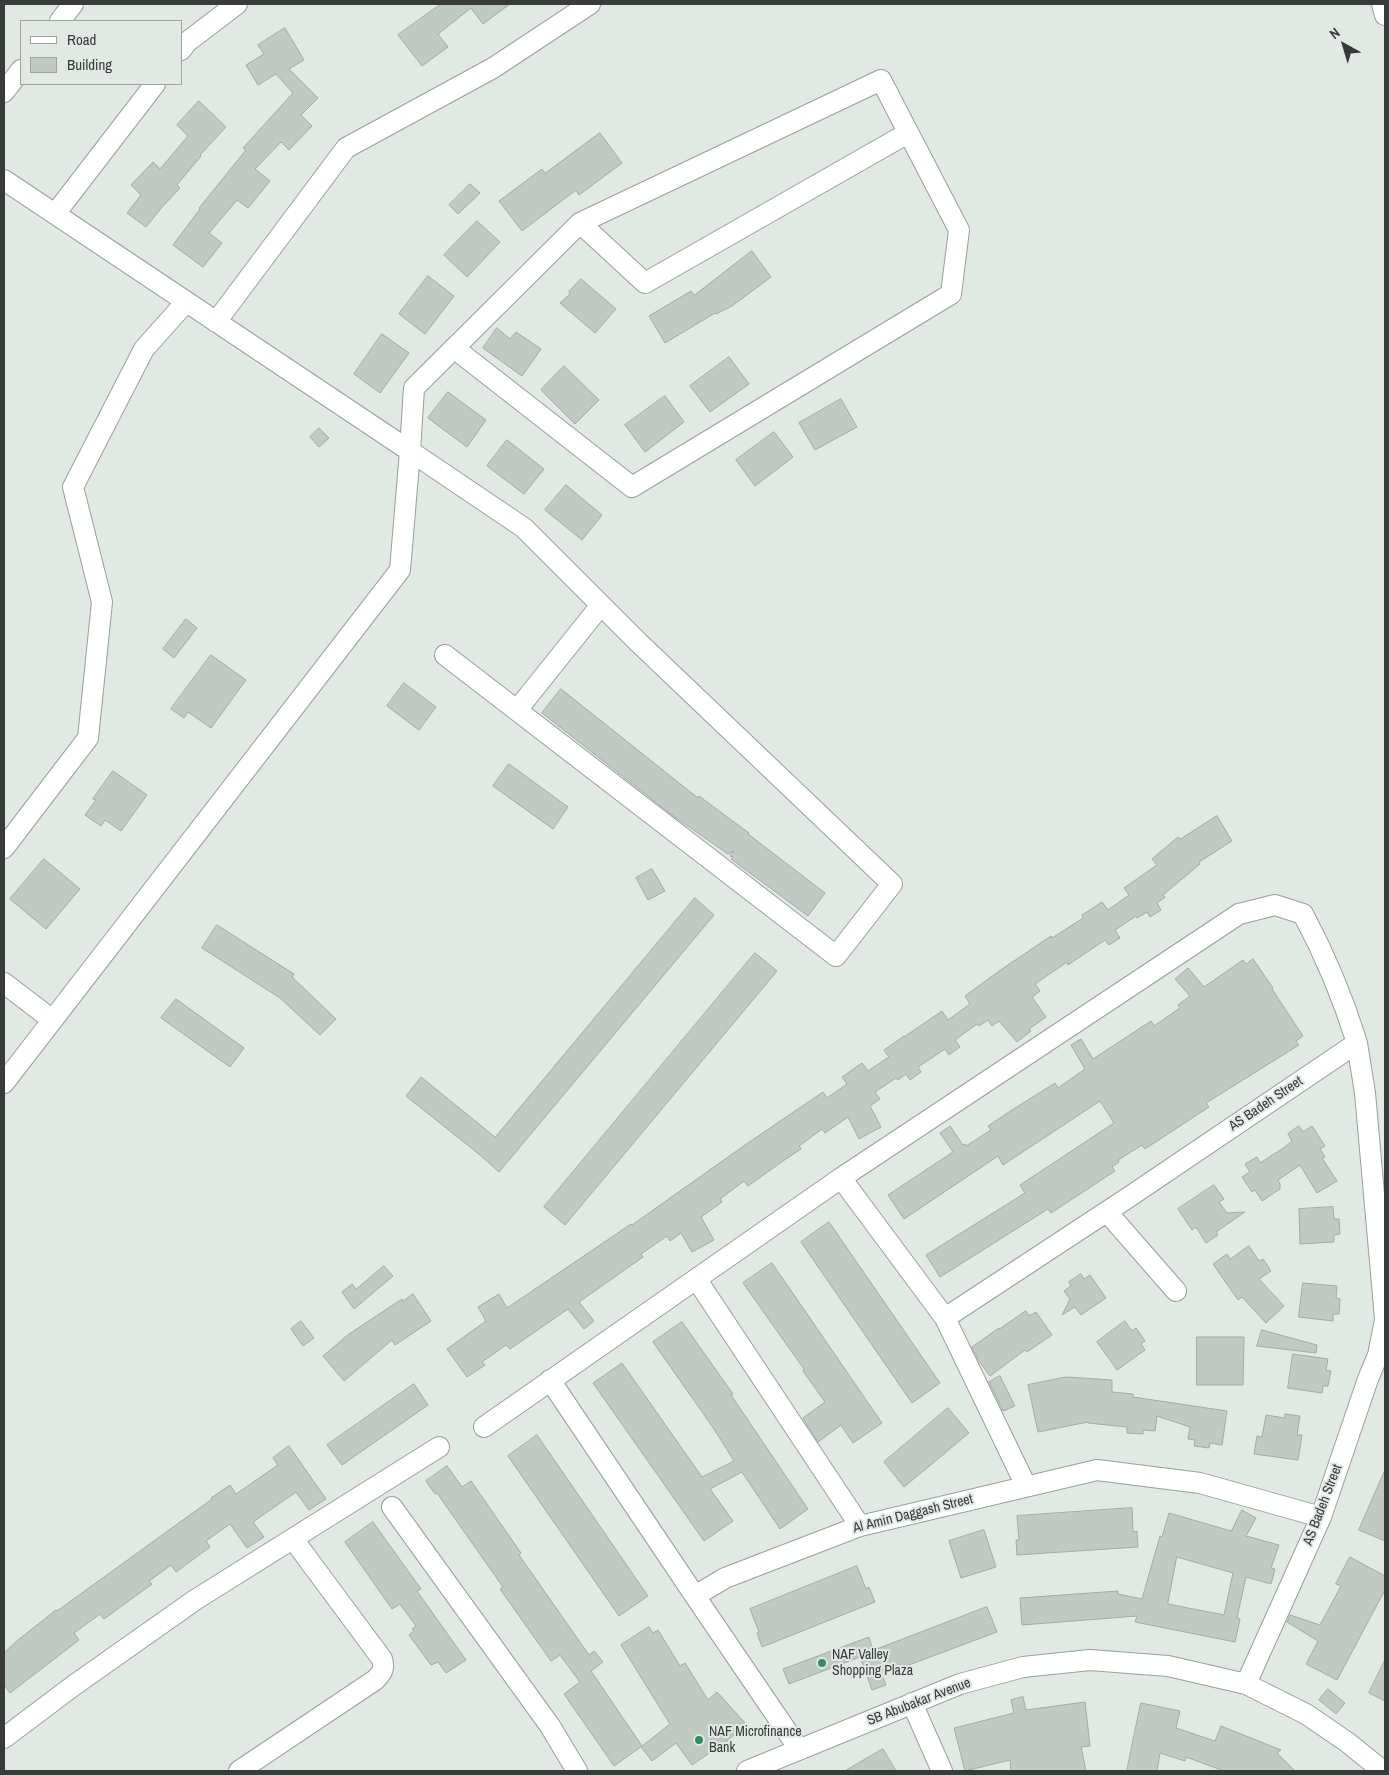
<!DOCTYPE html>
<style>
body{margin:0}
#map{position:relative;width:1389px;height:1775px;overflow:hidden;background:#e2e9e4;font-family:"Archivo Narrow",sans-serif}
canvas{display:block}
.frame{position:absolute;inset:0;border:5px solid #383b39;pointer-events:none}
.legend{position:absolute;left:20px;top:20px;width:162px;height:65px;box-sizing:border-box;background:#e2e9e4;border:1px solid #9ea3a0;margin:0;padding:6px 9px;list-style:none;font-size:15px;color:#383b39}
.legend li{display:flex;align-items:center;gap:10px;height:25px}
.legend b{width:25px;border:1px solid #9ea3a0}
.north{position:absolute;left:1319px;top:20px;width:50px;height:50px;-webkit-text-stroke:4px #e2e9e4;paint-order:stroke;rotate:321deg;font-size:14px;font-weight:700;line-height:20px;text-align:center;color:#383b39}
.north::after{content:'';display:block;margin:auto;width:18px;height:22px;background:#383b39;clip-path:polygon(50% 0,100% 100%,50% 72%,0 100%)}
</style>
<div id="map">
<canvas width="1389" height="1775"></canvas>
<div class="frame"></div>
<ul class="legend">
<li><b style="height:6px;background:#fff"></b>Road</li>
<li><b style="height:14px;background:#c1c9c4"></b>Building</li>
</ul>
<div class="north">N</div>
</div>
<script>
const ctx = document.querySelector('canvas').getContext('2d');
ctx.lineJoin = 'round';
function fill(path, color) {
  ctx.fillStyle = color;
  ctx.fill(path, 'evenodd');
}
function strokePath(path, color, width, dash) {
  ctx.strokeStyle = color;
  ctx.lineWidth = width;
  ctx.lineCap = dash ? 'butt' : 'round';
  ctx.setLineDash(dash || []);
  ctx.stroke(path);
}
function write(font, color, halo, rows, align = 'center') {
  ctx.font = font + ' "Archivo Narrow",sans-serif';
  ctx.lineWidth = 4;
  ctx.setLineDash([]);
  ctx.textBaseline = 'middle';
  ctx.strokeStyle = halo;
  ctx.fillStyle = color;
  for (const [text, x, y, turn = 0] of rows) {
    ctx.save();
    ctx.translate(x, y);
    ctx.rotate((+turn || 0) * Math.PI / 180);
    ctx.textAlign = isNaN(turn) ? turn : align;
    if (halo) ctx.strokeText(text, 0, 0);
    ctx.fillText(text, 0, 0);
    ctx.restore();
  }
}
const building = new Path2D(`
 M441 4H510L483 24 471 8 438 34 448 47 422 66 398 35Z
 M285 28 304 60 289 69 318 98 301 115 312 126 289 150 281 142 255 169 270 181 248 208 237 200 209 233 222 243 203 267 173 245 200 209 199 208 246 150 243 148 293 93 276 74 258 85 246 65 264 54 258 45Z
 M199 101 226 127 200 155 201 156 177 185 180 188 162 207 146 227 127 213 141 195 131 185 153 162 160 169 188 136 177 125Z
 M600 133 622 163 579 195 576 190 522 231 499 201 542 169 545 173Z
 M470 184 480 193 458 214 449 205Z
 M477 221 500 242 467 277 444 255Z
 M752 251 771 277 732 306 716 314 715 313 665 343 649 316 691 291 694 295Z
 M428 276 454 296 425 334 399 314Z
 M581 279 616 309 595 333 560 303 570 294 569 292Z
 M497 328 510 339 516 332 541 349 522 376 483 348Z
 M382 334 409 353 380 393 354 374Z
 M729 357 749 384 710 412 690 386Z
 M564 366 599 400 575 424 541 390Z
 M448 392 486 420 467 447 428 418Z
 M665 396 684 422 645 452 625 425Z
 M841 399 857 427 815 450 799 423Z
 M319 428 329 438 319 447 310 437Z
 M774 432 793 457 755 486 736 460Z
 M507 440 544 469 524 494 487 466Z
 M566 485 602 515 582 540 545 510Z
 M186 619 197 628 174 658 163 649Z
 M211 655 246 680 211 728 188 712 184 718 171 709Z
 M404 683 436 707 419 730 387 706Z
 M561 689 698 798 699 796 749 833 748 834 825 893 808 916 731 859 733 857 730 856 734 851 728 854 672 815 542 713Z
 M509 764 568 807 553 829 493 786Z
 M113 771 147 795 121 831 105 820 101 826 85 815 96 800 93 799Z
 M1217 816 1232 841 1199 862 1200 864 1163 895 1165 897 1157 903 1161 910 1150 917 1147 912 1137 918 1136 916 1115 930 1120 938 1109 945 1105 940 1068 965 1067 962 1035 984 1040 991 1032 997 1046 1017 1029 1029 1031 1031 1017 1042 999 1021 992 1026 988 1020 979 1026 977 1024 955 1040 960 1047 949 1055 945 1049 918 1067 921 1072 910 1080 906 1074 898 1080 896 1078 875 1092 880 1099 870 1106 881 1127 859 1139 848 1117 825 1133 822 1129 799 1146 801 1149 783 1161 748 1186 744 1181 720 1199 722 1202 701 1217 714 1240 692 1252 681 1233 670 1241 667 1236 641 1254 643 1257 579 1302 594 1321 584 1329 568 1309 510 1349 506 1345 482 1362 485 1365 467 1377 447 1349 486 1321 478 1307 499 1294 507 1308 631 1224 632 1225 745 1145 823 1092 827 1098 847 1084 842 1077 862 1063 868 1071 889 1057 884 1050 904 1036V1037L942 1011 948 1020 970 1004 965 996 1002 969 1051 936 1052 938 1083 918 1082 915 1102 902 1108 910 1129 895 1124 888 1157 865 1152 859 1178 837 1180 839Z
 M44 859 80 889 46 929 10 899Z
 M652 869 665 891 648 900 636 878Z
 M695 898 714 915 499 1172 480 1155 406 1096 421 1077 495 1137Z
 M217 925 294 974 292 977 336 1019 320 1035 280 998 202 948Z
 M755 953 777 971 565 1225 544 1207Z
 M1253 959 1273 988 1272 989 1303 1036 1296 1041 1299 1045 1206 1103 1209 1107 1145 1149 1142 1145 1118 1160 1119 1162 1112 1167 1115 1171 1051 1213 1048 1209 940 1277 926 1255 1025 1193 1020 1185 1114 1123 1100 1101 1003 1165 998 1156 904 1219 888 1195 953 1152 940 1133 950 1126 963 1145 965 1144 966 1146 991 1130 988 1126 1012 1110 1055 1083 1058 1088 1085 1069 1071 1045 1081 1039 1093 1059 1151 1021 1154 1026 1180 1008 1178 1005 1190 996 1175 979 1188 968 1204 987 1243 960 1246 964Z
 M176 999 244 1048 230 1067 161 1018Z
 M1299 1126 1303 1132 1312 1126 1325 1146 1320 1149 1325 1157 1322 1158 1337 1181 1317 1193 1300 1165 1278 1180 1280 1184V1189L1262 1201 1255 1190 1252 1192 1242 1177 1250 1172 1245 1164 1257 1157 1260 1163 1285 1147 1292 1141 1288 1134Z
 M1214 1185 1224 1199 1219 1202 1227 1213 1245 1212 1216 1232 1218 1235 1206 1243 1196 1227 1192 1230 1178 1209Z
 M1333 1207 1334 1219H1339L1340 1234 1334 1235V1242L1300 1244 1299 1209Z
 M829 1222 940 1383 912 1403 801 1242Z
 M1249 1246 1259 1261 1263 1259 1271 1271 1259 1279 1284 1306 1266 1323 1242 1297 1238 1300 1213 1264 1227 1254 1230 1259Z
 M772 1263 882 1423 853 1443 841 1425 818 1442 803 1418 825 1402 803 1371 804 1369 743 1283Z
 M384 1266 393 1276 354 1309 342 1292 352 1284 356 1289Z
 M1081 1274 1084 1279 1090 1275 1106 1298 1081 1315 1075 1307 1062 1315 1070 1299 1064 1291 1071 1286 1069 1282Z
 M1303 1283 1337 1286 1336 1298 1340 1299 1339 1314H1333V1321L1299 1317Z
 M413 1294 431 1321 395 1345 392 1340 344 1381 323 1356 349 1334 402 1299 403 1301Z
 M1026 1311 1029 1316 1036 1312 1052 1335 1027 1352 1025 1350 990 1376 979 1361 972 1347 999 1328V1329Z
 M301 1321 314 1338 303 1346 291 1329Z
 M1125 1321 1132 1331 1136 1328 1145 1341 1141 1344 1145 1350 1117 1370 1097 1342Z
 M682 1322 733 1394 731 1395 808 1509 780 1529 742 1472 710 1489 733 1521 704 1541 593 1383 622 1363 702 1477 734 1461 714 1429 653 1342Z
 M1262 1330 1317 1345 1316 1353 1257 1346Z
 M1197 1337H1244L1243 1385H1197Z
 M1293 1354 1328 1359 1326 1370 1331 1371 1328 1386H1323L1322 1393 1288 1388Z
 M1000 1376 1015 1406 1003 1411 989 1382Z
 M1066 1377 1112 1380V1392L1133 1394V1397L1227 1411 1222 1445 1210 1443 1209 1448 1194 1446 1195 1440 1188 1439 1190 1427 1157 1416 1155 1431 1143 1430V1434L1127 1433V1427L1088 1423V1422L1038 1432 1028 1385Z
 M414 1384 428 1405 342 1465 327 1445Z
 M948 1408 969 1433 904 1487 884 1462Z
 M1285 1414 1300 1416 1297 1435H1302L1298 1460 1254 1454 1257 1436 1262 1437 1266 1415 1285 1418Z
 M537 1435 648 1596 619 1616 508 1456Z
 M289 1446 326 1499 309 1510 296 1492 253 1522 264 1537 247 1548 230 1524 206 1541 210 1547 176 1572 171 1565 149 1581 152 1584 104 1619 100 1614 74 1633 79 1640 10 1693 4 1685V1653L18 1640 56 1610 57 1611 212 1499 211 1498 230 1485 236 1494 278 1465 273 1458Z
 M447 1466 462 1487 471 1481 521 1553 519 1555 589 1655 594 1651 603 1662 591 1671 642 1746 614 1766 564 1694 580 1682 560 1655 551 1661 500 1589 503 1587 437 1493 435 1494 426 1481Z
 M1385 1470V1541L1359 1530Z
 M1132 1508 1133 1532 1137 1531 1138 1547 1017 1555 1016 1540H1019L1017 1516Z
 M1242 1510 1256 1518 1246 1536 1279 1545 1271 1568 1275 1569 1271 1584 1246 1577 1237 1618 1240 1619 1235 1642 1135 1622 1137 1616 1022 1625 1020 1598 1118 1591V1594L1142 1599 1160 1536 1162 1537 1169 1513 1231 1531ZM1177 1557 1233 1573 1224 1615 1168 1604Z
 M373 1522 421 1589 417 1591 466 1660 446 1673 438 1662 431 1665 409 1635 414 1631 412 1629 416 1626 400 1604 392 1609 345 1542Z
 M984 1530 996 1567 961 1578 949 1541Z
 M1350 1557 1385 1576V1590L1337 1680 1306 1664 1318 1641 1287 1622 1290 1615 1320 1625 1341 1586 1336 1584Z
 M857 1566 866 1589 869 1587 875 1602 762 1647 757 1633 759 1632 750 1609Z
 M987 1607 997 1632 882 1675 886 1685 872 1690 860 1657 789 1684 783 1669 869 1637 873 1650Z
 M649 1627 653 1633 658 1630 680 1666 685 1663 708 1700 717 1692 746 1724 727 1741 692 1765 676 1743 652 1761 641 1747 670 1724 621 1645Z
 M1385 1660V1701L1369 1693Z
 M1328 1689 1345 1703 1336 1714 1319 1700Z
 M1023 1697 1026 1710 1085 1702 1090 1746 1081 1747 1086 1771H1011L1010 1760 965 1771 954 1728 1014 1713 1011 1700Z
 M1141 1703 1180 1711 1176 1728 1215 1741 1221 1726 1281 1750 1277 1753 1295 1771H1224L1186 1757 1185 1761 1160 1753 1157 1771H1127Z
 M883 1749 896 1771H845Z`);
fill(building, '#c1c9c4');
strokePath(building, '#a3aaa5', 1);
const minor = new Path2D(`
 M1382 4 1385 15
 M60 21 73 4
 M181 50 187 42 237 4
 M4 92 21 70
 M4 180 410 451 400 570 4 1083
 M55 214 155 84
 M580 223 645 283 908 133
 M216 322 346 148 493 68 590 4
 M445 655 836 956 892 884 638 642 524 528 410 451 414 388 580 223 881 80 959 230 951 294 632 487 454 348
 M517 710 601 605
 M4 848 88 738 102 602 73 487 144 349 186 302
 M4 983 51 1019
 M841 1178 1239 914 1275 905 1303 914C1325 955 1343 998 1357 1043
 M1107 1212 1176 1291
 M697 1280 860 1526
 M945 1318 1126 1199 1357 1043 1365 1093 1385 1318
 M550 1380 695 1596
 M484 1427 841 1178 945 1318 1026 1486
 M392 1507 550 1726 577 1771
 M1246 1684 1321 1517 1368 1379 1378 1355 1385 1320
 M912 1703 942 1771
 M4 1738 73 1686 195 1600 439 1447
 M799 1749 695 1596 725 1578 860 1526 1097 1470 1200 1483 1321 1517
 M239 1771 375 1680C382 1673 385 1669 382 1659L293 1539
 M747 1771 960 1684 1023 1667 1090 1660 1168 1666 1246 1684 1306 1714 1347 1742 1383 1771`);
strokePath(minor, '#98a09b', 22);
strokePath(minor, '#fff', 20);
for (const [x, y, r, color] of [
 [822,1663,5,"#378c5f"],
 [699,1740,5,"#378c5f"]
]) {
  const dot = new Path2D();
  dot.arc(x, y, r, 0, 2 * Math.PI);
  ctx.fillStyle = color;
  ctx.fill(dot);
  strokePath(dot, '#e2e9e4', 2);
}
write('14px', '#383b39', '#e2e9e4', [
 ["AS Badeh Street",1266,1104,-34],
 ["AS Badeh Street",1323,1505,-69],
 ["Al Amin Daggash Street",913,1514,-14],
 ["SB Abubakar Avenue",919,1702,-21]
]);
write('14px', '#383b39', '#e2e9e4', [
 ["NAF Valley",832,1655],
 ["Shopping Plaza",832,1671],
 ["NAF Microfinance",709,1732],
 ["Bank",709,1748]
], 'left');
</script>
